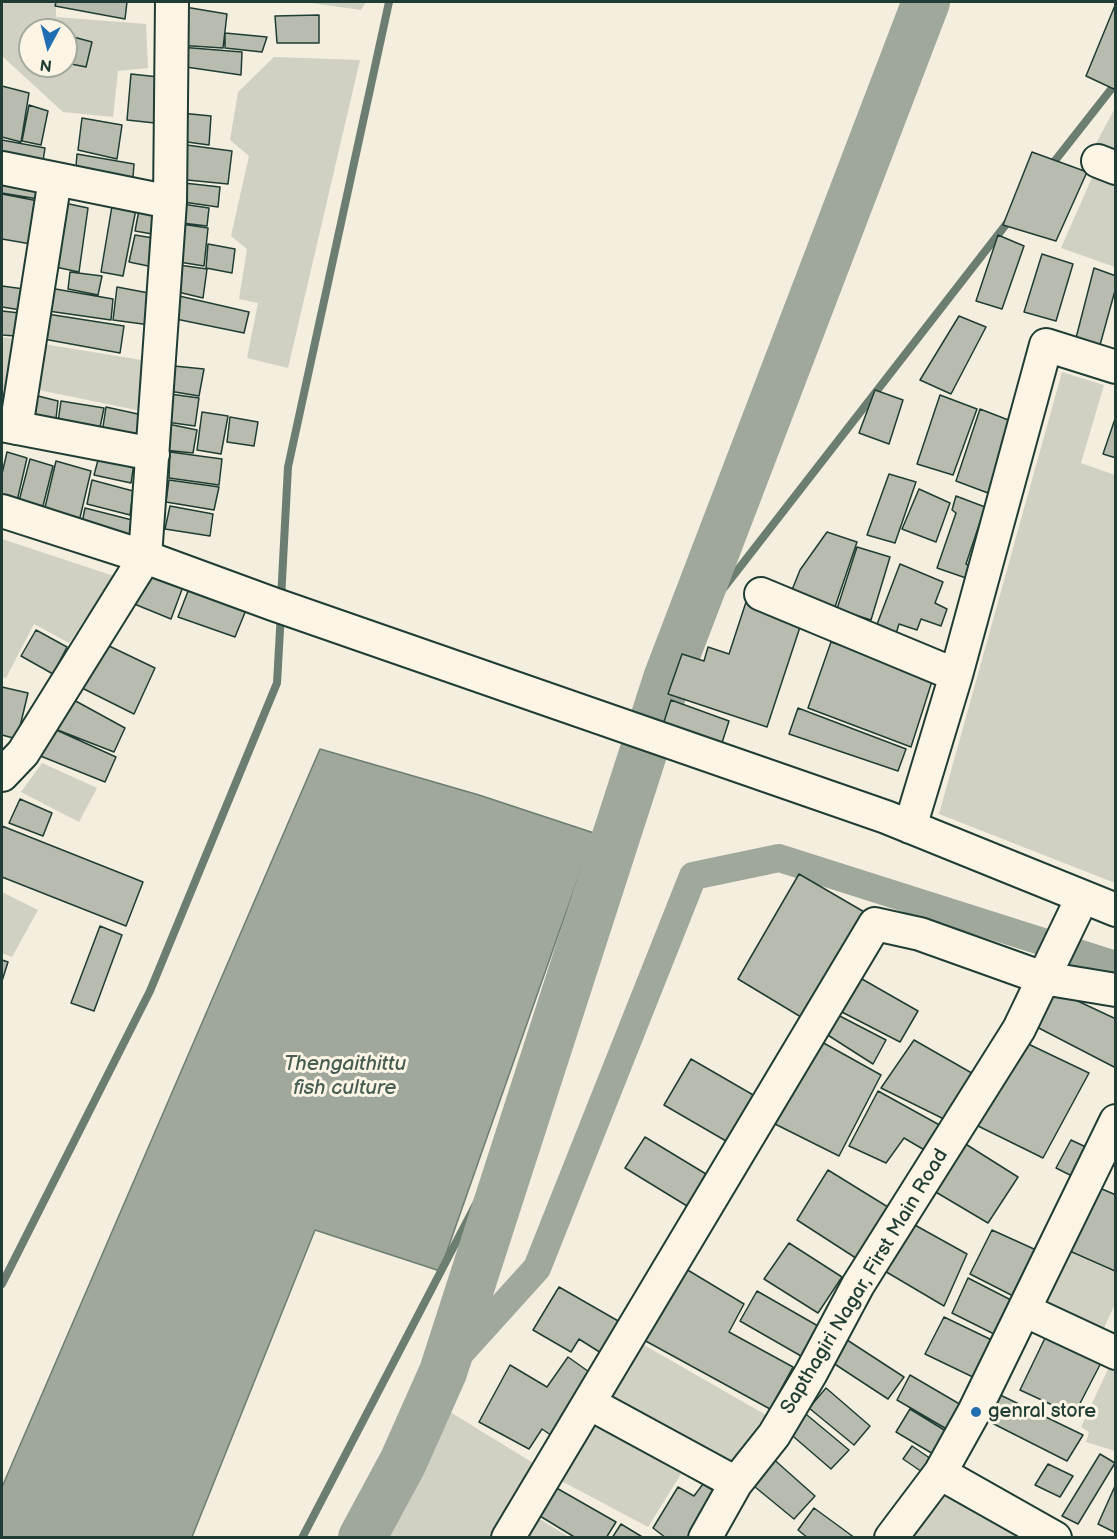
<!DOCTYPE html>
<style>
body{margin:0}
#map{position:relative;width:1117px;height:1539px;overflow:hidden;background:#f3eede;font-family:"Balsamiq Sans",sans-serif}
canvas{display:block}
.frame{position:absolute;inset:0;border:3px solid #1f3d34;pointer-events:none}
.north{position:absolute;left:18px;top:18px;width:60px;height:60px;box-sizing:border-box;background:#fcf5e5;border:2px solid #a4ab9e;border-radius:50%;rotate:187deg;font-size:16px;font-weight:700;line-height:24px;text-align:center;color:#1f3d34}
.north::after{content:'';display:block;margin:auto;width:21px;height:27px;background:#1f6fb2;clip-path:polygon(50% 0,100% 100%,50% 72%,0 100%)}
</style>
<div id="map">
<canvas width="1117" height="1539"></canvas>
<div class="frame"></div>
<div class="north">N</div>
</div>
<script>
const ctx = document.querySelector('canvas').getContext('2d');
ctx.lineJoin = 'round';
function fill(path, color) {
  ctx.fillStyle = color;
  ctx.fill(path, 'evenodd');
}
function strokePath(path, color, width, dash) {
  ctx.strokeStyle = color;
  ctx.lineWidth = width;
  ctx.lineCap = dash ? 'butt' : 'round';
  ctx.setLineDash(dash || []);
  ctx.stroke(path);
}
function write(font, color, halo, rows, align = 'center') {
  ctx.font = font + ' "Balsamiq Sans",sans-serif';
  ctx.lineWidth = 6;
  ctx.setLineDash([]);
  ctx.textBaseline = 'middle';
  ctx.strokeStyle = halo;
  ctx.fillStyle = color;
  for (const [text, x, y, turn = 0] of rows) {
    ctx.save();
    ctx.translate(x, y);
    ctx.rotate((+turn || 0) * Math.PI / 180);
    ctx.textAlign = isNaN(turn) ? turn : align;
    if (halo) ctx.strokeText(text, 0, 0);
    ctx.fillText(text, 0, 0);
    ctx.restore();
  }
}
fill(new Path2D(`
 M4 2H56V17L146 24 148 68 118 71 113 117 63 112 2 56V9ZM30 30H66V66H30Z
 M304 2H366L361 10Z
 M274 57 360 60 288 368 247 358 258 303 239 299 247 249 231 236 249 156 230 140 238 92Z
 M1115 108V267L1061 248 1094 173 1085 164Z
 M2 337 23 340 16 392 2 389Z
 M37 343 154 362 151 413 29 388Z
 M1062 372 1104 385 1081 463 1115 475V883L939 814Z
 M2 539 114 576 69 643 34 624 6 678 2 677Z
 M42 763 97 788 79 822 21 792Z
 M2 892 38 910 12 957 2 953Z
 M1064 1250 1115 1272V1304L1099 1339 1033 1310Z
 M637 1341 766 1415 727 1469 604 1398Z
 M1110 1365 1115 1367V1451L1086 1442 1089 1432 1081 1427Z
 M442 1407 538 1466 495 1537 373 1538Z
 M587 1418 681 1474 648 1527 552 1476Z
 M943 1488 1032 1538H903Z
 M528 1512 569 1537 513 1538Z`), '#d0d1c2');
const water = new Path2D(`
 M320 749 479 795 594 833 440 1271 315 1230 192 1537H2V1487Z`);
fill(water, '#a0a89b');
strokePath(water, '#6c7d72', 1.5);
strokePath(new Path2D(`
 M1050 167 1116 83
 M281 599 288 467 389 2
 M2 1284 150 991 277 683 281 612
 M302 1538 490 1177 605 816 653 679 1011 218`), '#6c7d72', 8);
strokePath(new Path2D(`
 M443 1372 537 1268 693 876 779 858 1116 965`), '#a0a89b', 28);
strokePath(new Path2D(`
 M362 1538 403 1462 443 1372 668 676 926 2`), '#a0a89b', 48);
const building = new Path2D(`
 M56 2H127L125 19 55 6Z
 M1116 3V90L1086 76Z
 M179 6 227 14 223 48 177 45Z
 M319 15V43H277L275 16Z
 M225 33 267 37 262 52 225 48Z
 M66 35 92 42 86 67 66 63Z
 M180 47 242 52 241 75 179 66Z
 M131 74 159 77 155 123 127 120Z
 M2 86 29 93 21 142 2 137Z
 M29 105 48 111 41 145 22 141Z
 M181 113 211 116 209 145 180 141Z
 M82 118 122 125 117 159 78 150Z
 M2 140 45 148 41 174 2 166Z
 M179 144 232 151 228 184 177 179Z
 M1032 152 1087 172 1056 241 1003 225Z
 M77 154 134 164 132 190 75 179Z
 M2 170 41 178 38 199 2 193Z
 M184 183 220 187 218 207 183 202Z
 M2 194 38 201 31 244 2 239Z
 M55 201 88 208 79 272 46 265Z
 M182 204 209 208 207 226 182 223Z
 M140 205 163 208 158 235 135 231Z
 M112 206 136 209 123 276 101 272Z
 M181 224 208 228 204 266 179 262Z
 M135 235 159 239 153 267 129 262Z
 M998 235 1024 246 1002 309 976 301Z
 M208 244 235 249 232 273 206 268Z
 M1042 254 1073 264 1056 321 1024 312Z
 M179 265 207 269 203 298 178 292Z
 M1094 268 1116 276V287L1100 345 1076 338Z
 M70 272 102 276 98 295 68 289Z
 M2 286 24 289 21 310 2 307Z
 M44 287 113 299 111 320 41 310Z
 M117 287 154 294 150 325 113 320Z
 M175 295 249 312 244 333 171 318Z
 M2 311 20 313 16 336 2 335Z
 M41 313 124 326 120 353 38 338Z
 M959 316 986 327 951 394 920 380Z
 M174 366 204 369 199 396 169 391Z
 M875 390 903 400 889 444 859 433Z
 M26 393 58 401 55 427 22 421Z
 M170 394 199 398 195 426 166 422Z
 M940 395 977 409 953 475 917 464Z
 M61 401 104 408 98 437 57 429Z
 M106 407 147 416 141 447 101 440Z
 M980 409 1011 421 988 493 956 481Z
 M202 412 228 416 221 454 197 450Z
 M1116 416V458L1103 454Z
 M230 417 258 422 254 446 227 442Z
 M168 424 197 430 193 453 164 450Z
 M101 449 135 456 131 483 94 475Z
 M7 452 27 458 17 501 2 497V474Z
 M170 452 222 459 219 485 169 478Z
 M30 459 53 466 43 506 19 501Z
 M56 461 91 471 78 526 43 516Z
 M889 474 916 482 895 543 867 535Z
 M92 480 133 491 130 515 87 504Z
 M169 480 219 487 214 510 166 502Z
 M919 489 950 503 936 542 902 529Z
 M956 496 985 507 966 564 970 566 966 578 937 568 956 513 952 510Z
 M170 506 213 514 210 536 165 529Z
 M85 508 132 520 130 540 81 528Z
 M827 532 857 542 835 607 823 603 788 600 800 570Z
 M857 547 890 557 871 620 837 609Z
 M900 564 943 582 935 603 947 609 941 626 921 619 917 630 899 624 896 634 876 627Z
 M146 567 184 584 171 619 127 601Z
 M190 586 248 605 235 637 178 617Z
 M747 599 803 618 767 727 668 694 682 654 704 661 708 647 729 654Z
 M36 630 67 647 53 674 21 656Z
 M831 642 934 675 911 747 808 708Z
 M105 644 155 668 134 714 82 688Z
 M2 687 28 693 17 739 2 735Z
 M72 699 125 728 114 752 55 729Z
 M671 700 729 721 720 749 662 728Z
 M798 708 906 749 898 771 789 734Z
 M52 728 116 757 105 782 38 755Z
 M20 799 52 813 43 836 9 823Z
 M2 826 143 882 126 926 2 877Z
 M799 874 866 913 801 1017 738 979Z
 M100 926 122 935 94 1011 71 1003Z
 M2 960 8 962 2 981Z
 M855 975 918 1011 900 1042 836 1009Z
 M1052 989 1116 1019V1068L1031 1024Z
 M834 1013 886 1040 873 1064 823 1032Z
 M914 1040 977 1076 950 1122 881 1088Z
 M820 1041 881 1075 839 1156 771 1122Z
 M1022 1041 1089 1073 1043 1158 972 1123Z
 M691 1059 755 1096 726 1141 664 1105Z
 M878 1091 945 1128 933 1155 904 1138 886 1163 849 1146Z
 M645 1137 706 1174 687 1206 625 1168Z
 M1071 1140 1088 1148 1074 1177 1056 1168Z
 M964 1143 1018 1177 988 1223 934 1191Z
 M828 1170 896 1212 862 1262 797 1220Z
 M1095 1186 1116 1195 1115 1271 1065 1249Z
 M913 1224 967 1254 944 1306 883 1270Z
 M992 1230 1045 1254 1021 1300 970 1274Z
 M789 1243 842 1277 818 1313 764 1279Z
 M686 1269 744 1304 729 1332 793 1367 770 1409 642 1339Z
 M968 1278 1013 1301 1000 1337 952 1313Z
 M559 1287 620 1322 601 1353 579 1339 571 1352 533 1330Z
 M757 1291 818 1326 801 1356 740 1321Z
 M944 1317 996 1342 977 1379 925 1354Z
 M1047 1334 1103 1359 1074 1415 1020 1390Z
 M841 1336 904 1377 888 1399 827 1359Z
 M568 1357 592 1374 555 1438 542 1429 529 1449 479 1422 510 1365 547 1387Z
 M910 1375 963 1406 950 1431 897 1400Z
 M826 1388 870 1426 854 1445 809 1408Z
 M992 1391 1083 1435 1067 1461 982 1418Z
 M910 1409 954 1436 940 1458 896 1432Z
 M801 1410 849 1450 831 1469 787 1431Z
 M912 1446 937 1463 928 1476 903 1459Z
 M1100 1454 1115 1463 1078 1524 1062 1516Z
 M770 1456 815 1496 794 1519 749 1482Z
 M1048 1464 1073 1476 1060 1497 1035 1485Z
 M703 1484 717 1493 689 1538H666L653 1528 678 1487 694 1496Z
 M553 1486 616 1522 606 1538H576L535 1513Z
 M1115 1486H1116V1533L1098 1524Z
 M814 1508 855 1538H808L798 1530Z
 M621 1524 644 1538H612Z`);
fill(building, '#b8bcae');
strokePath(building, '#1f3d34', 1.5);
const street = new Path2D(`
 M1098 161 1116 168
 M2 168 170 202
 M2 425 153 454
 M16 428 55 179
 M2 511 145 557 273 604 886 817 1116 910
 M761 594 956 675
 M2 775 23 753 145 557 170 202 172 2
 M910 827 956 675 1046 345 1116 367
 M1024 1310 1116 1353
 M589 1403 736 1483
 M940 1473 1055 1538
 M508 1538 875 924 920 934 1043 978 1116 990
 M705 1538 736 1483 774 1435 811 1373 858 1285 1019 1029 1082 898
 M891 1538 940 1473 974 1412 1116 1121`);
strokePath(street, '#1f3d34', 36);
strokePath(street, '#fcf5e5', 32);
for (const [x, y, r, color] of [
 [976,1412,6,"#1f6fb2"]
]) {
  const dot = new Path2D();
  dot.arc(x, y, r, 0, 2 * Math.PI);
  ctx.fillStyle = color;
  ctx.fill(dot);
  strokePath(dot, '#fcf5e5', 2);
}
write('20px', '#1f3d34', '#fcf5e5', [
 ["Sapthagiri Nagar, First Main Road",865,1282,-59]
]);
write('20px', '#1f3d34', '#fcf5e5', [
 ["genral store",988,1412]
], 'left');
write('italic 21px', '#465d53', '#fcf5e5', [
 ["Thengaithittu",345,1065],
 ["fish culture",345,1089]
]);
</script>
